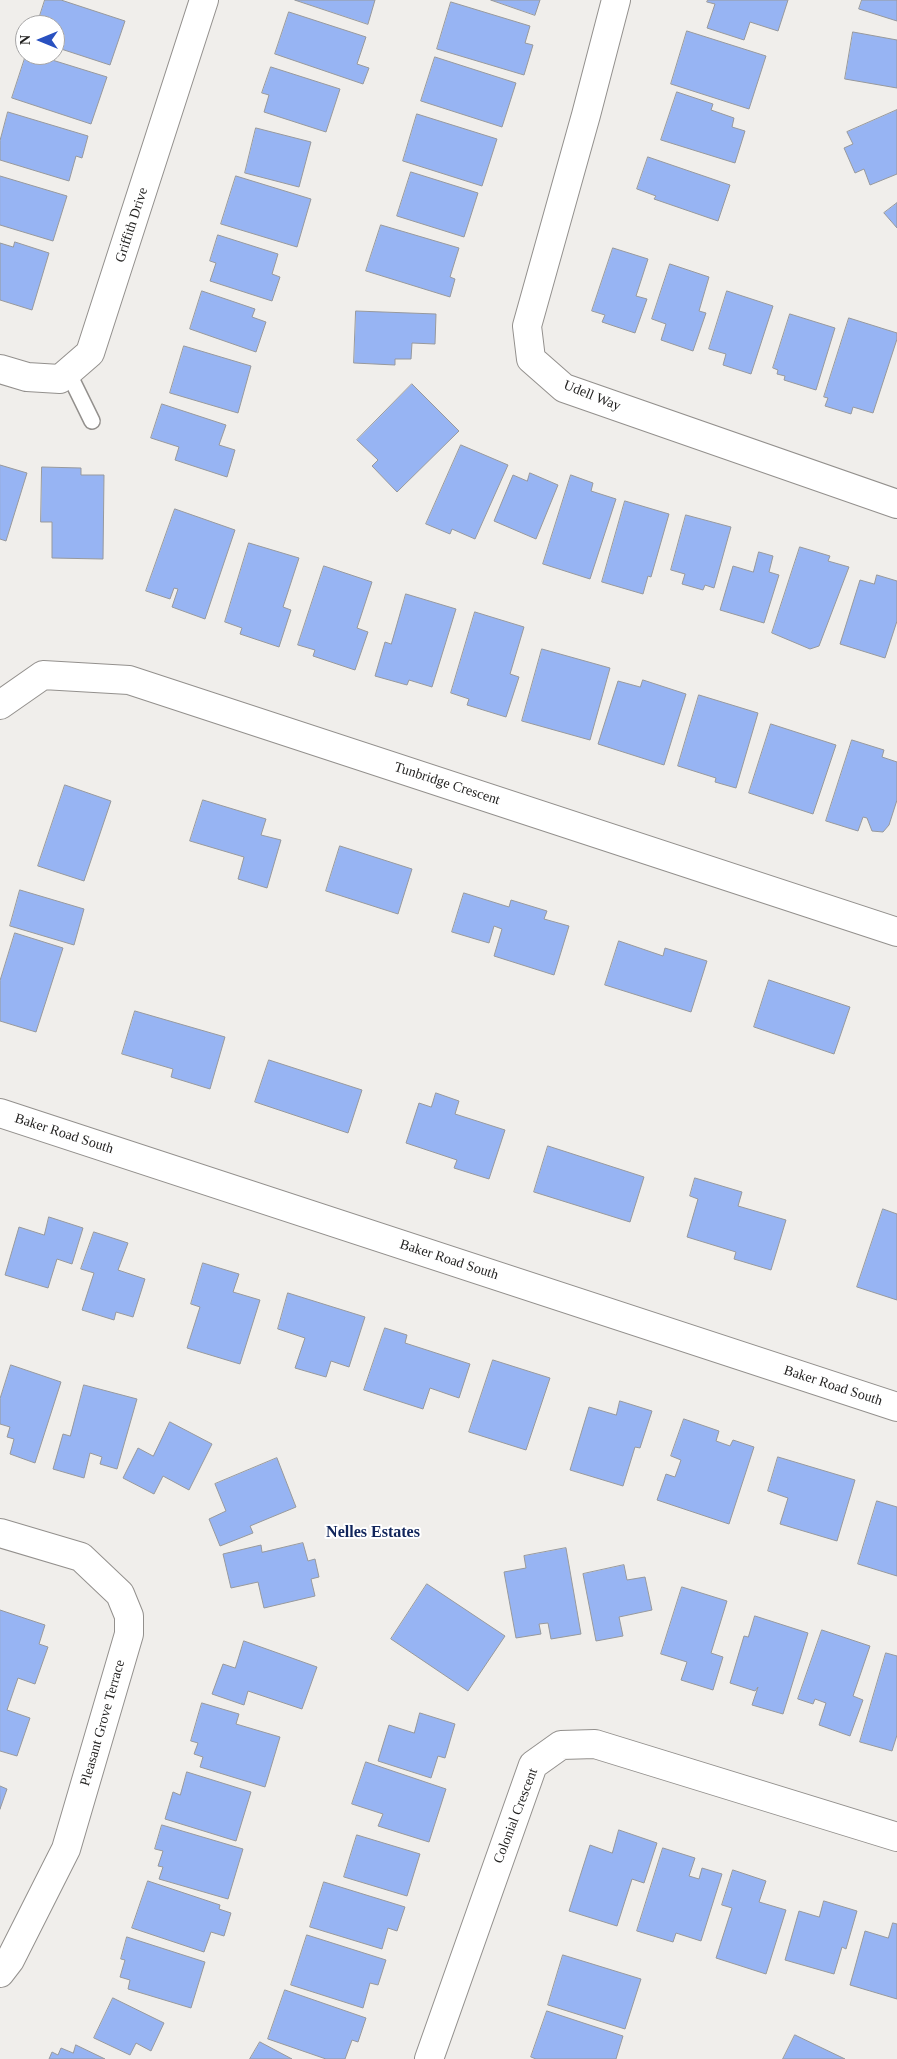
<!DOCTYPE html>
<style>
body{margin:0}
#map{position:relative;width:897px;height:2059px;overflow:hidden;background:#f0eeeb;font-family:"Times New Roman",serif}
canvas{display:block}
.north{position:absolute;left:15px;top:15px;width:50px;height:50px;box-sizing:border-box;background:#fff;border:1px solid #a6a5a5;border-radius:50%;rotate:270deg;font-size:14px;font-weight:700;line-height:20px;text-align:center;color:#201f1e}
.north::after{content:'';display:block;margin:auto;width:18px;height:22px;background:#2951c0;clip-path:polygon(50% 0,100% 100%,50% 72%,0 100%)}
</style>
<div id="map">
<canvas width="897" height="2059"></canvas>
<div class="north">N</div>
</div>
<script>
const ctx = document.querySelector('canvas').getContext('2d');
ctx.lineJoin = 'round';
function fill(path, color) {
  ctx.fillStyle = color;
  ctx.fill(path, 'evenodd');
}
function strokePath(path, color, width, dash) {
  ctx.strokeStyle = color;
  ctx.lineWidth = width;
  ctx.lineCap = dash ? 'butt' : 'round';
  ctx.setLineDash(dash || []);
  ctx.stroke(path);
}
function write(font, color, halo, rows, align = 'center') {
  ctx.font = font + ' "Times New Roman",serif';
  ctx.lineWidth = 4;
  ctx.setLineDash([]);
  ctx.textBaseline = 'middle';
  ctx.strokeStyle = halo;
  ctx.fillStyle = color;
  for (const [text, x, y, turn = 0] of rows) {
    ctx.save();
    ctx.translate(x, y);
    ctx.rotate((+turn || 0) * Math.PI / 180);
    ctx.textAlign = isNaN(turn) ? turn : align;
    if (halo) ctx.strokeText(text, 0, 0);
    ctx.fillText(text, 0, 0);
    ctx.restore();
  }
}
const building = new Path2D(`
 M45 0H61L125 21 110 65 55 47V25H37Z
 M295 0H375L368 24Z
 M491 0H540L535 15Z
 M708 0H788L778 31 750 22 744 40 707 28 715 4 707 2Z
 M862 0H897V21L859 9Z
 M451 2 530 26 525 43 533 45 524 75 437 49Z
 M289 12 366 37 357 64 369 68 363 84 275 54Z
 M687 31 766 56 749 109 671 84Z
 M853 32 897 40V88L845 79Z
 M26 55H36L107 77 91 124 12 98Z
 M435 57 516 83 502 127 421 101Z
 M271 67 340 89 326 132 264 112 269 95 262 93Z
 M677 92 713 104 711 110 734 118 732 127 745 131 735 163 661 140Z
 M897 110V174L870 185 864 169 855 173 844 148 853 144 847 132Z
 M8 112 88 136 82 158 76 156 69 181 0 160V141Z
 M417 114 497 139 482 186 403 161Z
 M256 128 311 142 299 187 245 173Z
 M648 157 730 185 718 221 654 199 656 196 637 189Z
 M411 172 478 193 464 237 397 216Z
 M0 176 67 196 53 241 0 225Z
 M236 176 311 199 297 247 221 224Z
 M897 203V228L884 213Z
 M381 225 459 248 450 277 455 279 450 297 366 271Z
 M218 235 278 254 272 274 280 277 272 301 210 281 216 263 210 261Z
 M15 242 49 253 32 310 0 300V243L13 247Z
 M613 248 648 259 636 296 647 299 635 333 602 322 605 315 592 311Z
 M670 264 709 277 699 311 706 313 693 351 661 340 666 324 652 319Z
 M202 291 255 309 252 317 266 322 256 352 190 329Z
 M727 291 773 306 751 374 723 365 726 354 709 349Z
 M356 311 436 314 435 344 412 343 411 359H395V365L354 363Z
 M790 314 835 328 816 390 784 380 785 376 777 374 778 370 773 368Z
 M849 318 897 333V339L873 413 853 407 851 414 825 406 828 398 824 397Z
 M184 346 251 366 238 413 170 393Z
 M412 384 459 431 397 492 372 466 378 460 357 440Z
 M162 404 226 425 219 445 235 450 227 477 175 460 179 447 151 438Z
 M461 445 508 465 475 539 452 529 450 534 426 524Z
 M0 465 27 473 6 541 0 539Z
 M42 467 81 468V475H104L103 559 52 558V522H41Z
 M530 473 558 485 536 539 494 521 513 475 527 481Z
 M571 475 593 483 591 491 616 499 590 579 543 564Z
 M625 501 669 514 651 577 648 576 643 594 602 582Z
 M175 509 235 530 205 619 172 607 178 589 174 588 170 599 146 591Z
 M686 515 731 527 714 588 705 585 703 590 682 584 685 574 671 570Z
 M249 543 299 558 283 607 291 610 279 647 240 634 242 628 225 622Z
 M800 547 830 556 828 561 849 567 819 646 810 649 772 633Z
 M759 552 773 556 769 572 779 575 764 623 720 610 733 566 753 572Z
 M324 566 372 582 357 628 368 632 355 670 313 656 315 650 298 645Z
 M877 575 897 581V621L885 658 840 644 860 580 874 584Z
 M406 594 456 609 432 687 409 680 407 685 375 676 385 642 391 644Z
 M475 612 524 627 510 674 519 677 506 717 467 705 469 699 451 693Z
 M542 649 610 668 590 740 522 721Z
 M643 680 686 694 664 765 598 744 618 681 640 687Z
 M699 695 758 713 736 788 715 782 716 778 678 766Z
 M771 724 836 745 813 814 749 793Z
 M852 740 884 750 882 757 897 762V800L889 825 883 832 872 831 867 818 863 817 858 831 826 821Z
 M65 785 111 801 84 881 38 866Z
 M203 800 266 819 261 835 281 840 267 888 238 879 244 857 190 841Z
 M340 846 412 869 398 914 326 891Z
 M20 890 84 909 74 945 10 926Z
 M464 893 509 907 511 900 547 911 544 919 569 926 554 975 494 956 502 929 494 926 489 943 452 932Z
 M15 933 63 948 36 1032 0 1021V981Z
 M619 941 663 956 665 948 707 961 691 1012 605 985Z
 M769 980 850 1007 834 1054 754 1027Z
 M135 1011 225 1037 210 1089 171 1077 173 1069 122 1054Z
 M269 1060 362 1090 348 1133 255 1102Z
 M436 1093 459 1101 455 1114 505 1130 489 1179 454 1168 457 1160 406 1143 419 1103 431 1107Z
 M548 1146 644 1177 630 1222 534 1192Z
 M695 1178 742 1192 738 1206 786 1220 771 1270 734 1259 736 1252 687 1237 698 1199 690 1196Z
 M883 1209 897 1214V1300L857 1287Z
 M49 1217 83 1228 72 1264 57 1259 48 1288 5 1275 19 1227 44 1235Z
 M94 1232 128 1243 118 1270 145 1279 133 1317 116 1312 114 1320 82 1310 94 1273 81 1269Z
 M203 1263 239 1274 233 1292 260 1300 240 1364 187 1348 200 1307 191 1304Z
 M288 1293 365 1317 349 1367 331 1361 326 1377 295 1368 305 1338 278 1329Z
 M385 1328 407 1335 405 1343 470 1364 459 1398 430 1388 423 1409 364 1390Z
 M493 1360 550 1378 526 1450 469 1432Z
 M11 1365 61 1382 35 1463 10 1454 14 1439 7 1437 10 1427 0 1424V1399Z
 M84 1385 137 1399 117 1469 100 1464 102 1457 90 1453 84 1478 53 1469 63 1434 70 1436Z
 M620 1401 652 1411 640 1448 635 1447 623 1486 570 1470 589 1407 616 1415Z
 M684 1419 719 1431 716 1441 730 1446 733 1440 754 1447 729 1524 657 1500 666 1474 675 1477 681 1460 671 1456Z
 M170 1422 212 1444 189 1490 163 1476 154 1494 123 1478 138 1448 153 1456Z
 M778 1457 855 1480 837 1541 780 1524 788 1498 768 1491Z
 M277 1458 296 1507 250 1526 253 1533 220 1546 209 1519 226 1511 215 1484Z
 M877 1501 897 1507V1576L858 1564Z
 M303 1543 308 1561 315 1559 319 1577 311 1579 315 1596 264 1608 258 1582 231 1588 223 1554 261 1545 262 1552Z
 M566 1548 581 1634 551 1639 548 1623 539 1624 541 1634 516 1638 504 1572 526 1568 524 1556Z
 M624 1565 627 1580 645 1577 652 1610 619 1617 623 1636 596 1641 583 1574Z
 M427 1584 505 1636 468 1691 391 1639Z
 M682 1587 727 1601 711 1653 723 1657 713 1690 681 1680 687 1662 661 1654Z
 M0 1610 45 1625 39 1644 48 1647 35 1684 18 1678 7 1710 30 1718 17 1756 0 1751Z
 M755 1616 808 1633 783 1714 752 1705 758 1687 755 1691 730 1683 744 1636 748 1637Z
 M822 1630 870 1646 853 1696 863 1700 850 1736 819 1725 826 1703 815 1699 813 1704 798 1699Z
 M244 1641 317 1667 302 1709 248 1691 244 1705 212 1694 223 1664 235 1668Z
 M886 1653 897 1656V1735L892 1751 860 1742Z
 M202 1703 239 1714 236 1724 280 1737 265 1787 200 1767 203 1757 194 1754 198 1743 191 1741Z
 M420 1713 455 1724 445 1758 438 1756 431 1778 378 1761 389 1725 414 1733Z
 M366 1762 446 1789 429 1842 378 1826 383 1814 352 1804Z
 M187 1772 251 1792 236 1841 165 1819 173 1792 180 1795Z
 M0 1786 7 1789 0 1809Z
 M162 1825 243 1849 228 1899 159 1879 163 1867 158 1866 163 1851 155 1849Z
 M619 1830 657 1843 644 1883 632 1879 617 1926 569 1911 590 1845 612 1853Z
 M357 1835 420 1854 407 1896 344 1877Z
 M663 1848 695 1858 689 1876 699 1879 702 1868 722 1874 701 1941 676 1933 673 1942 637 1931Z
 M733 1870 766 1881 759 1902 786 1910 766 1974 716 1958 732 1908 722 1905Z
 M148 1881 220 1905 219 1909 231 1913 224 1936 211 1932 204 1952 132 1928Z
 M324 1882 405 1907 397 1931 388 1928 382 1949 310 1927Z
 M824 1901 857 1911 846 1949 842 1947 834 1974 785 1960 799 1911 819 1917Z
 M893 1923 897 1924V1999L850 1985 865 1931 888 1938Z
 M307 1935 386 1960 378 1985 370 1983 363 2008 291 1985Z
 M127 1937 205 1962 191 2008 128 1989 130 1980 120 1977 125 1960 121 1959Z
 M563 1955 641 1979 625 2029 548 2005Z
 M285 1990 366 2018 358 2042 352 2040 345 2059H326L268 2039Z
 M113 1998 164 2023 151 2051 136 2043 130 2055 94 2038Z
 M547 2011 623 2036 616 2059H536L531 2057Z
 M795 2035 845 2059H783Z
 M260 2042 292 2059H250Z
 M76 2045 105 2059H49L52 2052 58 2055 61 2048 73 2053Z`);
fill(building, '#97b4f3');
strokePath(building, '#97999c', 1);
const lane = new Path2D(`
 M68 372 92 421`);
const street = new Path2D(`
 M616 0 586 115 527 326 531 359 564 388 897 504
 M0 369 27 377 60 379 90 353 204 0
 M0 705 43 675 129 680 897 932
 M0 1113 897 1407
 M0 1533 81 1557 120 1594 129 1616V1634L66 1849 10 1960 0 1973
 M429 2059 533 1765 561 1745 595 1744 897 1837`);
strokePath(lane, '#93908d', 18);
strokePath(street, '#93908d', 30);
strokePath(lane, '#fff', 15);
strokePath(street, '#fff', 28);
write('14px', '#201f1e', '#fff', [
 ["Griffith Drive",132,225,-72],
 ["Udell Way",592,396,22],
 ["Tunbridge Crescent",447,784,18],
 ["Baker Road South",64,1134,18],
 ["Baker Road South",449,1260,18],
 ["Baker Road South",833,1386,18],
 ["Pleasant Grove Terrace",103,1723,-74],
 ["Colonial Crescent",516,1816,-69]
]);
write('bold 16px', '#11255b', '#fff', [
 ["Nelles Estates",373,1533]
]);
</script>
